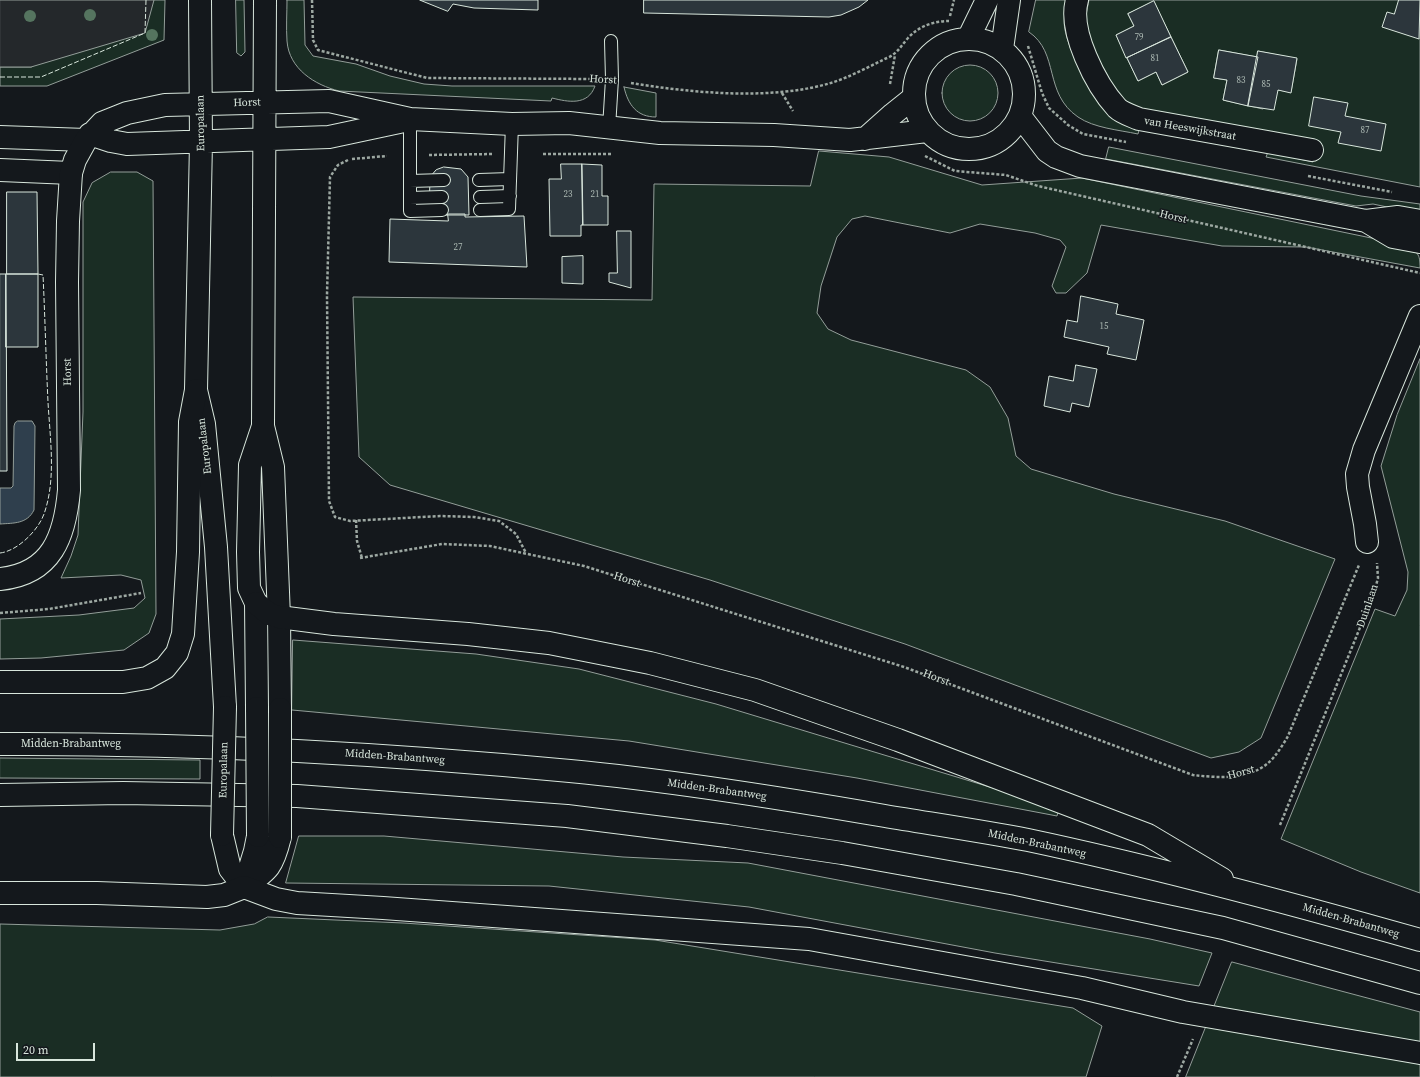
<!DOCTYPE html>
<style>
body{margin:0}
#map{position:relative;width:1420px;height:1077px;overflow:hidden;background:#14181c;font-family:"Source Serif 4",serif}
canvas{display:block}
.scale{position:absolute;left:16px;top:1043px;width:79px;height:18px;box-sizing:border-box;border:2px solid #d8e6dc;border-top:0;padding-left:5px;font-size:12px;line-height:14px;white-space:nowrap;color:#d8e6dc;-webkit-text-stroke:3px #14181c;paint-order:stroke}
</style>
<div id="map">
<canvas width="1420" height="1077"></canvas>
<div class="scale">20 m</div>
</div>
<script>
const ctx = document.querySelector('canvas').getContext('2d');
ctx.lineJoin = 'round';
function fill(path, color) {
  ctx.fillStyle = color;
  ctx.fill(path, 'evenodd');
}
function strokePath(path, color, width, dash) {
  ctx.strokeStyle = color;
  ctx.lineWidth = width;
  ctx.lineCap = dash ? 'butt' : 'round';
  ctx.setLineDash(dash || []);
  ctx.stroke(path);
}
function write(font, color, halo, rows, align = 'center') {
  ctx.font = font + ' "Source Serif 4",serif';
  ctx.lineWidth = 3;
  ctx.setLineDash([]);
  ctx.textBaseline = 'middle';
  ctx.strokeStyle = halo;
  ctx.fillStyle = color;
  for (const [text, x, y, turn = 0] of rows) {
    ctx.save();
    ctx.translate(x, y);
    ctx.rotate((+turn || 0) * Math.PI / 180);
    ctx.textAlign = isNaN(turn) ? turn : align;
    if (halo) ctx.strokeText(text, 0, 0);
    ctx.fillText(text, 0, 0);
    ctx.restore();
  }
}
const green = new Path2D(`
 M146 0H165L164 40 47 86H0V67H31Z
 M236 0H244L245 52 241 56 237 53Z
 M287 0H304L305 45 313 56 356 64 390 76 424 84 452 86H595C588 106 568 102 552 98L551 101 339 91C315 85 289 69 287 41 286 27 287 13 287 0Z
 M1036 0H1067C1065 10 1063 20 1065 30 1070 54 1093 101 1111 117 1119 124 1129 126 1139 130L1138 134C1119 130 1094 128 1078 117 1043 93 1060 53 1029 32Z
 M1089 0H1420V187L1266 157 1268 152 1313 162 1317 142 1141 110C1137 108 1131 106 1127 103 1115 94 1091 46 1087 31 1084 20 1087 10 1089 0ZM1154 2 1188 72 1162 85 1156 72 1138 81 1116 35 1134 26 1128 14ZM1219 50 1257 57 1258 51 1297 59 1291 92 1278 90 1263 109 1223 100 1227 80 1214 78Z
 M942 93a28 28 0 1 1 56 0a28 28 0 1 1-56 0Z
 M624 87 656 93V117C637 117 628 105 624 87Z
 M1109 147 1361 196 1420 204V214L1373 204 1356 206 1106 159Z
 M819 151 889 157 982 185 1082 178 1405 245C1418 253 1420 253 1420 268L1306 247 1222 246 1101 225 1087 273 1066 293H1056L1052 286 1066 247 1060 240 1035 233 980 224 950 233 865 216 852 219 837 237 821 286 817 313 828 329 851 340 966 370 990 387 1008 418 1016 456 1031 469 1114 494 1225 521 1335 559 1261 738 1239 752 1211 758 905 644 710 580 390 485 359 457 353 297 652 300 654 184 810 186Z
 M111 172H137L153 181 156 614 149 633 124 650 41 658 0 659V619L79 615 134 608 145 598 141 580 121 575 61 578 71 556 78 535 83 412V202L92 183Z
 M1420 359V893L1361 872 1281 839 1375 609 1395 616 1407 590 1408 572 1381 466 1397 415Z
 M293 640 476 654 579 669 716 704 1059 808 1057 816 857 778 629 741 292 710Z
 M0 758 200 760V779L0 778Z
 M299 836H384L623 857 748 863 1150 939 1212 953 1199 986 995 953 749 907 549 886 286 883Z
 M268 917 403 923 655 940 1073 1008 1102 1026 1086 1077H0V924L220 930 254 924Z
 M1232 962 1420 1012V1077H1186Z`);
fill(green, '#1a2d24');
strokePath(green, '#939e99', 1);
const parking = new Path2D(`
 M0 0H154L145 33 31 67H0Z`);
fill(parking, '#24282b');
strokePath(parking, '#939e99', 1);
const water = new Path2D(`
 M18 421H32L35 426 34 510C27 524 14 523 0 524V488H11L13 486 14 426 15 423Z`);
fill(water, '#2f3f4d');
strokePath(water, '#939e99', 1);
const building = new Path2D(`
 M420 0H538V10L474 8 453 4 448 11Z
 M644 0H868L859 7 841 15 829 17 644 13Z
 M1399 0H1420L1419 39 1382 27 1387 12 1394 14Z
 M1154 1 1171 37 1126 58 1116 35 1134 26 1128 14Z
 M1171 37 1188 72 1162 85 1156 72 1138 81 1127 58Z
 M1219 50 1258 57 1248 106 1223 100 1227 80 1214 78Z
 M1258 51 1297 58 1291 93 1278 90 1274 110 1248 106Z
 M1314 97 1348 103 1345 116 1386 124 1381 151 1338 143 1341 132 1309 126Z
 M561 164H582L583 225H581V236H550L549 179H561Z
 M582 164 602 165V196H608V225H583Z
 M444 167 461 169 468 177 469 215H429L430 177 436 170Z
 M7 192H37L38 274H7Z
 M448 214H465V217L524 216 527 267 389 262 390 219 448 221Z
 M617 231H631V288L609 282V273H617Z
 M583 256V284L562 283V257Z
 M0 274H6L7 471H0Z
 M6 274H38V347H6Z
 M1081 296 1118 304 1116 314 1144 320 1136 360 1107 354 1109 347 1064 337 1067 320 1077 322Z
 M1076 365 1097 369 1089 407 1072 403 1070 412 1044 406 1049 376 1073 381Z`);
fill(building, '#2c363c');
strokePath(building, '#d8e6dc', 1);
const lane = new Path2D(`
 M410 119V211L442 210
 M609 128 612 79 611 41
 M479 180 510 179
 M410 181 444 180
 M480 197 510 196
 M410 198 442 197
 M480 210 509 209 512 124`);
const street = new Path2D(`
 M1077 0C1068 31 1096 85 1117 108 1122 113 1132 116 1139 119L1312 150
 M0 137 86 140
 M0 170 71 173
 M1367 542 1365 524 1358 487 1357 474 1364 450 1420 316`);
const secondary = new Path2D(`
 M200 0 201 142 196 390 204 424 216 547 225 707
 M265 0 263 426 273 467 279 617 280 709
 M968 39 987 0
 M914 94a55 55 0 1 1 110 0a55 55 0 1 1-110 0Z
 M1002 49 1009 0
 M1020 116 1047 151 1056 157 1080 166 1366 221 1398 217 1420 221
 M90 134 111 141 127 144 329 137 404 121
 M865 139 893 114 913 98
 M1366 221 1393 237 1420 242
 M0 579C52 574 65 536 69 490L67 282 68 221 71 173 75 160 86 140 102 123 127 113 165 105 329 101 410 119 512 124 569 123 660 133 774 135 850 140 927 131
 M257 708 256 603 249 588 248 552 250 465 263 426
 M222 835 230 869 244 887
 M244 887C269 870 273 866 280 837
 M244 887 255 851 258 836`);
const highway = new Path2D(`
 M256 603 269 614 279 617 334 624 468 634 549 643 650 663 755 690 898 740 1148 835 1222 879
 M0 682H123L147 678 165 668 177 653 183 634 188 552 190 422 196 390
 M0 744C190 743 381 753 570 771 676 781 781 798 885 816 933 824 981 831 1028 840 1160 868 1290 903 1420 940
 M0 795 123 793 297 796 567 816 727 836 842 853 1016 884 1223 928 1420 983
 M0 893H97L207 897 224 895 244 887 276 899 297 903 383 908 809 939 1082 988 1183 1012 1420 1053`);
strokePath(lane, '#d8e6dc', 14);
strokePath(street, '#d8e6dc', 24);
strokePath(secondary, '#d8e6dc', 24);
strokePath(highway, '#d8e6dc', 24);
strokePath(new Path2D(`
 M312 0 313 40 318 50 427 78 592 79
 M950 16 954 0
 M1028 46 1042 93 1049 108 1068 125 1083 134 1126 142
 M631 83C692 93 774 101 834 82 852 76 870 66 887 58 897 54 901 46 908 38 919 26 934 21 949 21
 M890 84 895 55
 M782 93 793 111
 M543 154H611
 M429 155 492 154
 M925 156 955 171 1006 175 1038 186 1420 273
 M352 159 387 156
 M348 160 338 165 330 177 327 295 329 501 335 517 350 521 440 516 474 517 499 521 516 534 526 553
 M1308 176 1392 192
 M356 520 357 541 362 558
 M360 558 442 544 490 546 584 566 904 667 1193 775C1220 778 1254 781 1274 757 1279 751 1284 743 1288 736L1359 565
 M0 613 49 609 141 593
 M1280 825 1374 593 1378 578 1377 563
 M1177 1077 1193 1039`), '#9da8a2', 2.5, [3, 2]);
strokePath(lane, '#14181c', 12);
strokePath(street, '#14181c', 22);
strokePath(secondary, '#14181c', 22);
strokePath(highway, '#14181c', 22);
const secondaryBridge = new Path2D(`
 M257 708 258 836
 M280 709V837
 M222 835 225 707`);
strokePath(secondaryBridge, '#d8e6dc', 24, []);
strokePath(secondaryBridge, '#14181c', 22);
strokePath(new Path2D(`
 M0 77H41L145 33 146 0
 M0 553C18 551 40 529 45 511 56 477 50 438 48 402 46 360 45 317 43 275L38 274`), '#d8e6dc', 1, [5, 2]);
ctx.fillStyle = '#55745f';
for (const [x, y] of [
 [90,15],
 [30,16],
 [152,35]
]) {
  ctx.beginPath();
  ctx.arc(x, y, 6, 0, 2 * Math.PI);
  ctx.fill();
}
write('9px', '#adbab4', null, [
 ["79",1139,38],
 ["81",1155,59],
 ["83",1241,81],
 ["85",1266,85],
 ["87",1365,131],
 ["23",568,195],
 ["21",595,195],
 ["27",458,248],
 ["15",1104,327]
]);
write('11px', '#d8e6dc', '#14181c', [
 ["Horst",603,80,3],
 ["Horst",247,103,-2],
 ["Europalaan",201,123,-91],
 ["van Heeswijkstraat",1190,129,10],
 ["Horst",1173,217,13],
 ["Horst",68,372,-91],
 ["Europalaan",205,446,-97],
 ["Horst",627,580,18],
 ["Duinlaan",1368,606,-71],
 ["Horst",936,678,21],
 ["Midden-Brabantweg",71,744],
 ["Midden-Brabantweg",395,757,4],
 ["Europalaan",224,770,-89],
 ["Horst",1241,773,-15],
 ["Midden-Brabantweg",717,790,8],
 ["Midden-Brabantweg",1037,844,12],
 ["Midden-Brabantweg",1351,921,16]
]);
</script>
